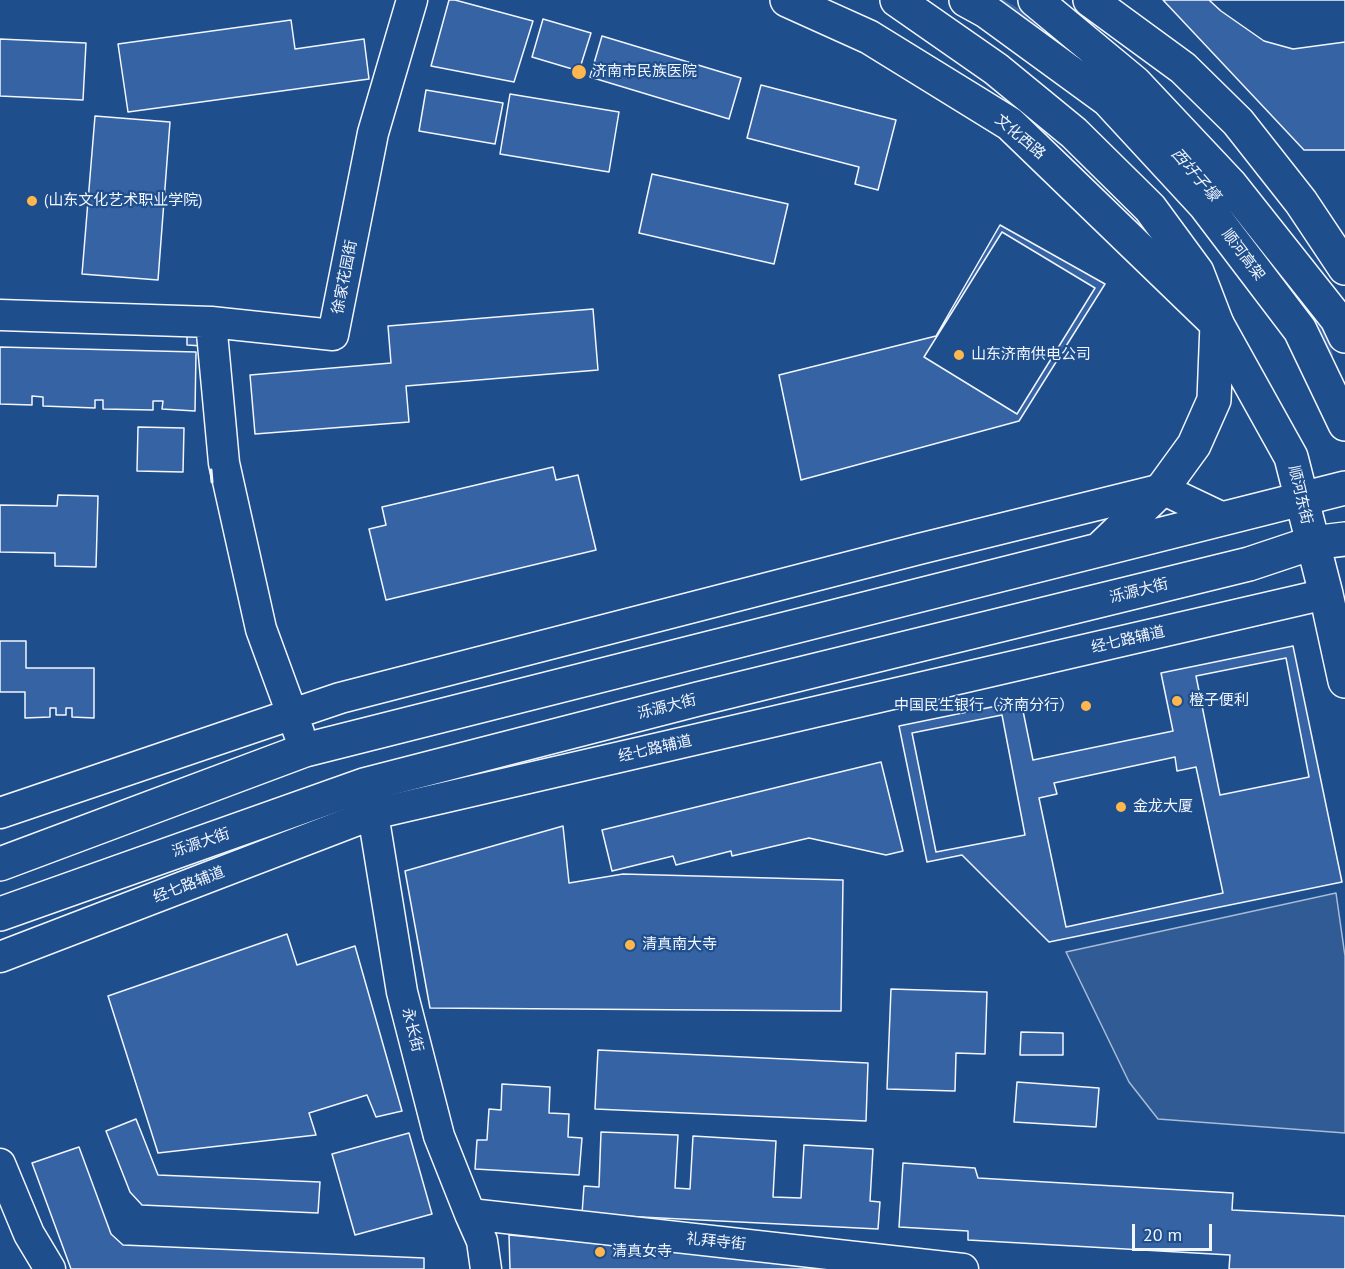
<!DOCTYPE html>
<meta charset="utf-8">
<style>
body{margin:0}
#map{position:relative;width:1345px;height:1269px;overflow:hidden;background:#1f4e8c;font-family:"PT Sans",sans-serif}
canvas{display:block}
.scale{position:absolute;left:1132px;top:1224px;width:80px;height:27px;box-sizing:border-box;border:3px solid #f2f6ff;border-top:0;padding-left:8px;font-size:18px;line-height:21px;white-space:nowrap;color:#f2f6ff;-webkit-text-stroke:4px #1f4e8c;paint-order:stroke}
</style>
<div id="map">
<canvas width="1345" height="1269"></canvas>
<div class="scale">20 m</div>
</div>
<script>
const ctx = document.querySelector('canvas').getContext('2d');
ctx.lineJoin = 'round';
function fill(path, color) {
  ctx.fillStyle = color;
  ctx.fill(path, 'evenodd');
}
function strokePath(path, color, width, dash) {
  ctx.strokeStyle = color;
  ctx.lineWidth = width;
  ctx.lineCap = dash ? 'butt' : 'round';
  ctx.setLineDash(dash || []);
  ctx.stroke(path);
}
function write(font, color, halo, rows, align = 'center') {
  ctx.font = font + ' "PT Sans","Noto Sans SC",sans-serif';
  ctx.lineWidth = 4.5;
  ctx.setLineDash([]);
  ctx.textBaseline = 'middle';
  ctx.strokeStyle = halo;
  ctx.fillStyle = color;
  for (const [text, x, y, turn = 0] of rows) {
    ctx.save();
    ctx.translate(x, y);
    ctx.rotate((+turn || 0) * Math.PI / 180);
    ctx.textAlign = isNaN(turn) ? turn : align;
    if (halo) ctx.strokeText(text, 0, 0);
    ctx.fillText(text, 0, 0);
    ctx.restore();
  }
}
const parking = new Path2D(`
 M1336 893 1345 956V1133L1158 1119 1129 1082 1066 952Z`);
fill(parking, '#305b95');
strokePath(parking, '#a8bbd7', 1.5);
strokePath(new Path2D(`
 M1000 2 1039 26 1079 59
 M1259 249 1293 290
 M1307 306 1311 311 1329 354`), '#3b69a3', 8);
const building = new Path2D(`
 M449 0H455L533 21 514 82 431 66Z
 M1163 0H1345V150H1304Z
 M1209 0H1345V42L1293 49 1264 41 1221 11Z
 M543 19 591 33 579 71 532 57Z
 M291 20 295 49 364 39 369 79 128 112 118 44Z
 M602 36 741 78 729 119 590 77Z
 M0 39 86 43 83 100 0 96Z
 M761 85 896 120 878 190 855 184 859 167 747 138Z
 M426 90 503 103 495 144 419 131Z
 M510 94 619 112 609 172 500 154Z
 M95 116 170 122 158 280 82 274Z
 M652 174 788 204 774 264 639 233Z
 M1000 225 1105 284 1019 421 801 480 779 375 936 336Z
 M1002 232 1095 288 1017 414 924 357Z
 M593 309 598 370 406 386 409 422 255 434 250 375 391 363 388 326Z
 M187 328H203V346L187 345Z
 M0 347 196 352 195 411 162 409 163 401H153V410L103 409V400H95V408L43 406V397L32 396V405L0 404Z
 M138 427 184 428 183 472 137 471Z
 M553 467 556 480 578 475 596 550 386 600 369 529 386 525 382 507Z
 M58 495 98 496 96 567 55 566V553L0 552V505L57 506Z
 M0 641H26V668H94V718L72 717V708H66V715H56V708H50V717L25 718V692H0Z
 M1293 646 1342 882 1049 942 962 855 927 862 899 726 1021 701 1033 760 1173 731 1161 673Z
 M1286 658 1309 777 1220 795 1196 676Z
 M1002 715 1025 835 936 852 912 733Z
 M1175 757 1177 771 1196 767 1223 893 1066 927 1039 798 1057 794 1054 783Z
 M881 762 903 851 886 855 809 838 732 856 731 851 676 865 673 856 612 871 602 830Z
 M563 826 569 883 623 874 843 880 841 1011 430 1008 405 871Z
 M287 934 297 965 355 946 402 1111 376 1117 367 1095 309 1113 316 1135 158 1153 108 996Z
 M891 989 987 992 985 1054 956 1053 955 1091 887 1089Z
 M1021 1032 1063 1033V1055H1020Z
 M598 1050 868 1063 866 1121 595 1109Z
 M1017 1082 1099 1088 1096 1127 1014 1122Z
 M502 1084 550 1087 549 1113 569 1114 568 1137 582 1138 579 1175 475 1169 477 1140H487L489 1109 501 1110Z
 M136 1119 158 1175 320 1182 318 1213 142 1205 130 1192 106 1131Z
 M601 1132 678 1135 675 1188 690 1189 693 1136 776 1141 773 1197 801 1198 804 1145 873 1149 870 1201 880 1202 878 1229 582 1214 584 1186 599 1187Z
 M409 1133 432 1214 355 1235 332 1154Z
 M79 1147 111 1234 123 1245 424 1258V1269H71L32 1163Z
 M903 1163 975 1168 978 1178 1233 1193 1232 1210 1345 1216V1269H1229L1230 1255 968 1240V1231L899 1227Z
 M509 1235 873 1269H510Z`);
fill(building, '#3563a3');
strokePath(building, '#f2f6ff', 1.5);
const minor = new Path2D(`
 M0 315 211 322 333 335 373 133 412 0
 M211 322 224 463 261 629 299 733
 M368 797 373 814 402 992 439 1136 470 1214 482 1241 486 1269
 M0 813 340 698 919 549 1162 489 1223 518
 M0 957 373 814 1326 594
 M0 1164 29 1234 50 1269
 M470 1214 963 1269`);
const major = new Path2D(`
 M787 0 869 37 1010 124 1217 324 1291 457 1326 594 1345 681
 M1101 548 1162 489 1194 445 1214 400 1217 324
 M0 864 305 750 1345 488
 M0 914 364 785 698 699 1249 564 1312 543 1345 539`);
const highway = new Path2D(`
 M897 0 996 69 1074 133 1150 208 1197 272 1217 324
 M966 0 986 11 1108 100 1205 205 1300 330 1345 424
 M1035 0 1135 83 1230 184 1337 319 1345 336
 M1090 0 1183 68 1238 122 1301 202 1345 268`);
strokePath(minor, '#f2f6ff', 33);
strokePath(major, '#f2f6ff', 36);
strokePath(highway, '#f2f6ff', 36);
strokePath(minor, '#1f4e8c', 30);
strokePath(major, '#1f4e8c', 33);
strokePath(highway, '#1f4e8c', 33);
strokePath(new Path2D(`
 M211 470 212 482`), '#f2f6ff', 3);
for (const [x, y, r, color] of [
 [579,72,8,"#ffb74d"],
 [32,201,6,"#ffb74d"],
 [959,355,6,"#ffb74d"],
 [1177,701,6,"#ffb74d"],
 [1086,706,6,"#ffb74d"],
 [1121,807,6,"#ffb74d"],
 [630,945,6,"#ffb74d"],
 [600,1252,6,"#ffb74d"]
]) {
  const dot = new Path2D();
  dot.arc(x, y, r, 0, 2 * Math.PI);
  ctx.fillStyle = color;
  ctx.fill(dot);
  strokePath(dot, '#1f4e8c', 2);
}
write('15px', '#f2f6ff', '#1f4e8c', [
 ["济南市民族医院",592,72],
 ["(山东文化艺术职业学院)",44,201],
 ["山东济南供电公司",971,355],
 ["橙子便利",1189,701],
 ["中国民生银行（济南分行）",1074,706,"right"],
 ["金龙大厦",1133,807],
 ["清真南大寺",642,945],
 ["清真女寺",612,1252]
], 'left');
write('15px', '#f2f6ff', '#1f4e8c', [
 ["文化西路",1020,137,40],
 ["顺河高架",1243,255,53],
 ["徐家花园街",345,277,-79],
 ["顺河东街",1300,495,77],
 ["泺源大街",1139,591,-14],
 ["经七路辅道",1128,640,-13],
 ["泺源大街",667,707,-14],
 ["经七路辅道",655,749,-13],
 ["泺源大街",201,843,-19],
 ["经七路辅道",189,885,-21],
 ["永长街",412,1030,76],
 ["礼拜寺街",716,1242,6]
]);
write('italic 16px', '#f2f6ff', '#1f4e8c', [
 ["西圩子壕",1195,175,49]
]);
</script>
